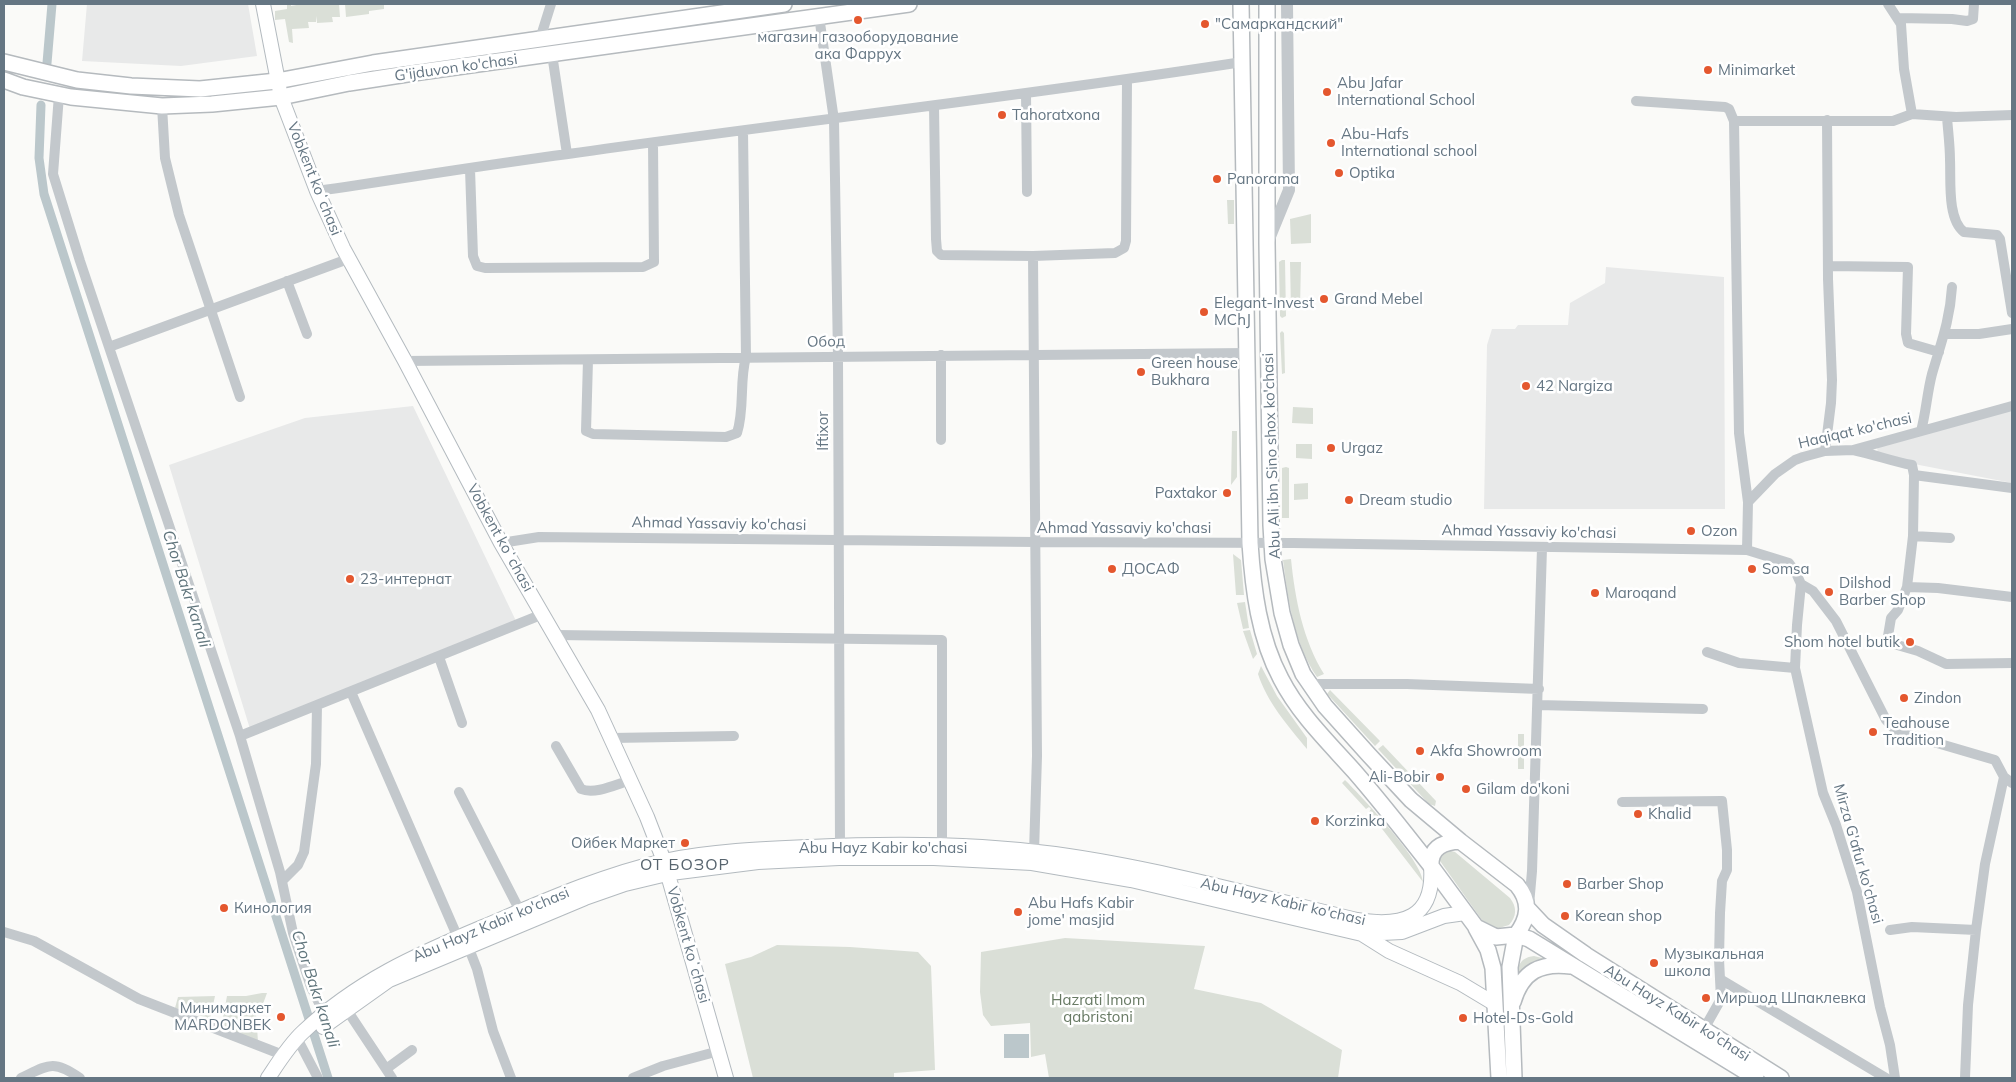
<!DOCTYPE html>
<meta charset="utf-8">
<style>
body{margin:0}
#map{position:relative;width:2016px;height:1082px;overflow:hidden;background:#fafaf8;font-family:Mulish,sans-serif}
canvas{display:block}
.frame{position:absolute;inset:0;border:5px solid #657683;pointer-events:none}
</style>
<div id="map">
<canvas width="2016" height="1082"></canvas>
<div class="frame"></div>
</div>
<script>
const ctx = document.querySelector('canvas').getContext('2d');
ctx.lineJoin = 'round';
function fill(path, color) {
  ctx.fillStyle = color;
  ctx.fill(path, 'evenodd');
}
function strokePath(path, color, width, dash) {
  ctx.strokeStyle = color;
  ctx.lineWidth = width;
  ctx.lineCap = dash ? 'butt' : 'round';
  ctx.setLineDash(dash || []);
  ctx.stroke(path);
}
function write(font, color, halo, rows, align = 'center') {
  ctx.font = font + ' Mulish,sans-serif';
  ctx.lineWidth = 5;
  ctx.setLineDash([]);
  ctx.textBaseline = 'middle';
  ctx.strokeStyle = halo;
  ctx.fillStyle = color;
  for (const [text, x, y, turn = 0] of rows) {
    ctx.save();
    ctx.translate(x, y);
    ctx.rotate((+turn || 0) * Math.PI / 180);
    ctx.textAlign = isNaN(turn) ? turn : align;
    if (halo) ctx.strokeText(text, 0, 0);
    ctx.fillText(text, 0, 0);
    ctx.restore();
  }
}
fill(new Path2D(`
 M87 4H248L257 56 181 66 82 61Z
 M1606 267 1724 277 1725 509H1484L1487 345 1492 329H1515L1518 325H1568L1570 303 1605 283Z
 M413 406 517 623 250 729 169 465 305 418Z
 M2012 409V483L1878 457 1877 446Z`), '#e8e9e9');
fill(new Path2D(`
 M287 4H291V6L302 4H339L340 17H332L333 22 317 23V16L316 22H308L309 28 292 29 293 43 289 42 285 19 275 20V11L287 9Z
 M345 4H390L384 5V9L369 11V14L346 17Z
 M1227 200H1234V224H1228Z
 M1311 214V243L1291 244 1290 219Z
 M1282 260H1285L1286 316 1282 318 1280 316 1279 262Z
 M1290 262H1301L1300 308 1291 309Z
 M1282 331 1284 333 1285 373 1282 374 1280 333Z
 M1293 407 1313 408V424L1292 423Z
 M1232 431H1237V477L1231 485Z
 M1296 444H1312V459L1296 458Z
 M1286 467 1289 468V518H1282V468Z
 M1308 483V499L1294 500V484Z
 M1233 554 1241 560 1244 595H1236Z
 M1291 559C1295 599 1303 640 1324 674L1317 677C1294 644 1288 599 1283 560Z
 M1245 602 1249 628 1243 629 1237 603Z
 M1250 630 1257 654 1253 659 1243 631Z
 M1261 666 1277 696 1307 738V749C1288 726 1267 702 1258 674Z
 M1330 690 1380 741 1375 746 1330 697 1327 694Z
 M1518 734H1524V769H1518Z
 M1383 745 1436 801 1435 806 1429 804 1378 749Z
 M1345 780C1363 798 1422 860 1423 882L1369 812 1371 809 1369 807 1366 809 1342 783Z
 M1447 850 1455 852 1510 898C1517 907 1517 916 1509 925L1496 929 1484 923 1440 861V855Z
 M1065 938 1205 946 1194 989 1261 1003 1342 1050 1338 1078H1049L1045 1054 1031 1057 1030 1023 991 1026 983 1015 980 992 981 952Z
 M777 945 850 947 918 952 931 966 935 1070 894 1073V1078H753L725 964 751 957Z
 M1534 956 1546 959 1517 982C1517 968 1518 958 1534 956Z
 M262 993H267L260 1012H256L258 1042 224 1027 222 1023 227 996H246Z
 M215 996 210 1019 175 1008 178 997Z`), '#dadfd7');
fill(new Path2D(`
 M1004 1034H1029V1058H1004Z`), '#bbc7cb');
strokePath(new Path2D(`
 M47 63 52 4
 M41 105 39 158 44 194 328 1078`), '#bbc7cb', 9);
const secondary = new Path2D(`
 M263 4 281 97 317 191 343 248 405 361 501 543 598 710 647 817 664 861 726 1078
 M1362 934 1389 951 1460 983 1495 1004
 M323 1027 389 980 585 898 625 884 671 873 758 862 839 858H934L1032 863 1131 880 1362 934 1402 932 1444 916 1465 913
 M268 1078C278 1063 289 1045 303 1032 357 981 416 955 483 927 542 902 602 875 664 861 712 851 762 849 810 847 891 843 974 843 1055 854 1156 868 1257 896 1357 920 1402 927 1435 919 1431 866`);
const primary = new Path2D(`
 M1241 4 1250 543C1253 589 1259 638 1281 679 1299 714 1328 742 1354 771 1381 802 1406 834 1431 866
 M1267 4V243L1271 525 1273 559 1282 613 1291 645 1303 674 1325 706 1369 755 1411 800 1460 841
 M4 62 77 80 131 86 200 89 277 81 373 63 784 4
 M4 80 23 87 71 97 162 106 212 104 281 97 349 83 420 72 909 4
 M1460 841 1517 885C1531 902 1529 918 1516 935L1496 937 1476 927 1431 866C1430 847 1444 842 1460 841Z
 M1528 909 1543 925 1586 955 1781 1078
 M1476 928 1488 950 1493 968 1499 1078
 M1516 935 1529 939 1756 1078
 M1513 1002C1522 971 1541 962 1571 966
 M1514 1078 1510 967 1516 935`);
strokePath(secondary, '#b3babf', 16);
strokePath(primary, '#b5babe', 18);
strokePath(new Path2D(`
 M1888 4 1901 24 1904 69 1912 114
 M819 16 834 120 838 357 840 846
 M1898 18 1952 19 1967 21 1973 19 1974 4
 M540 39 551 4
 M552 54 567 154
 M1026 93 1027 192
 M59 95 53 174 80 261 240 736 280 872 293 933 311 987 322 1009 328 1011
 M1636 101 1725 107 1729 109 1734 121 1739 433 1748 502 1747 550
 M162 106 165 158 179 215 240 397
 M934 106 936 239 937 251 941 255 1033 256 1115 253 1124 248 1126 241 1127 79
 M1947 117C1948 131 1950 146 1950 160 1951 180 1947 219 1964 232L1997 235 2000 239 2012 313
 M1734 121H1893L1912 114 1956 117 2012 115
 M470 169 473 256 477 266 485 268 643 267 654 262 653 143
 M317 191C400 179 484 165 568 154 792 122 1018 97 1242 62
 M1033 256 1037 756 1034 852
 M1828 266 1908 267 1906 334 1908 343 1939 352
 M287 281 307 334
 M1945 334H1979L2012 329
 M109 347 348 259
 M588 360 586 431 593 434 726 437 737 433C745 408 739 382 746 357L743 131
 M405 361 1247 353
 M1921 431C1926 413 1927 393 1932 374 1941 343 1950 320 1952 287
 M941 440V355
 M1853 450C1873 454 1891 461 1912 465L1914 475 1913 536 1907 587 1898 610 1891 618 1887 642 1918 651 1946 664 2012 663
 M1825 451 1831 403 1832 380 1828 279 1827 120
 M1914 475 2012 488
 M1748 502 1775 474 1795 460 1803 457 1825 451 1853 450 2012 406
 M1913 536 1950 538
 M501 543 539 537 1035 542 1293 543 1747 550 1789 563 1796 573 1801 584 1797 625 1795 668 1823 793 1836 825 1857 892 1880 1007 1890 1045 1895 1078
 M1801 584 1813 591 1836 621 1886 720 1896 731 1995 760 2004 777
 M1907 587 1938 588 2012 597
 M556 635 942 640V846
 M1707 652 1739 663 1795 668
 M439 657 462 723
 M1309 684H1407L1539 689
 M351 692 458 938
 M1538 705 1703 709
 M240 736 543 614
 M611 738 734 736
 M556 746 581 789C595 795 617 784 631 780
 M459 792 520 911
 M1622 802 1722 801 1727 850V870L1722 881 1720 913 1719 959 1721 999 1704 1029
 M282 881 298 865 304 852 316 764 317 705
 M1529 905 1532 871 1542 548
 M1890 930 1912 927 1976 930
 M4 932 34 941 139 999 283 1055
 M468 946 477 969 493 1031 511 1078
 M1720 979 1886 1078
 M347 1010 392 1078
 M297 1038 318 1078
 M386 1069 412 1050
 M21 1078C48 1065 53 1059 80 1078
 M633 1078 663 1066 719 1051
 M1965 1078 1968 1005 1976 930 1985 864 2004 777 2012 783`), '#c3c8cc', 10);
strokePath(new Path2D(`
 M1269 239 1289 190 1287 4`), '#c3c8cc', 12);
strokePath(secondary, '#fff', 14);
strokePath(primary, '#fff', 15);
for (const [x, y, r, color] of [
 [858,20,5,"#e4572e"],
 [1205,24,5,"#e4572e"],
 [1708,70,5,"#e4572e"],
 [1327,92,5,"#e4572e"],
 [1002,115,5,"#e4572e"],
 [1331,143,5,"#e4572e"],
 [1339,173,5,"#e4572e"],
 [1217,179,5,"#e4572e"],
 [1324,299,5,"#e4572e"],
 [1204,312,5,"#e4572e"],
 [1141,372,5,"#e4572e"],
 [1526,386,5,"#e4572e"],
 [1331,448,5,"#e4572e"],
 [1227,493,5,"#e4572e"],
 [1349,500,5,"#e4572e"],
 [1691,531,5,"#e4572e"],
 [1112,569,5,"#e4572e"],
 [1752,569,5,"#e4572e"],
 [350,579,5,"#e4572e"],
 [1829,592,5,"#e4572e"],
 [1595,593,5,"#e4572e"],
 [1910,642,5,"#e4572e"],
 [1904,698,5,"#e4572e"],
 [1873,732,5,"#e4572e"],
 [1420,751,5,"#e4572e"],
 [1440,777,5,"#e4572e"],
 [1466,789,5,"#e4572e"],
 [1638,814,5,"#e4572e"],
 [1315,821,5,"#e4572e"],
 [685,843,5,"#e4572e"],
 [1567,884,5,"#e4572e"],
 [224,908,5,"#e4572e"],
 [1018,912,5,"#e4572e"],
 [1565,916,5,"#e4572e"],
 [1654,963,5,"#e4572e"],
 [1706,998,5,"#e4572e"],
 [281,1017,5,"#e4572e"],
 [1463,1018,5,"#e4572e"]
]) {
  const dot = new Path2D();
  dot.arc(x, y, r, 0, 2 * Math.PI);
  ctx.fillStyle = color;
  ctx.fill(dot);
  strokePath(dot, '#fff', 2);
}
write('15px', '#657683', '#fff', [
 ["\"Самаркандский\"",1215,24],
 ["магазин газооборудование",858,37,"center"],
 ["ака Фаррух",858,54,"center"],
 ["Minimarket",1718,70],
 ["Abu Jafar",1337,83],
 ["International School",1337,100],
 ["Tahoratxona",1012,115],
 ["Abu-Hafs",1341,134],
 ["International school",1341,151],
 ["Optika",1349,173],
 ["Panorama",1227,179],
 ["Grand Mebel",1334,299],
 ["Elegant-Invest",1214,303],
 ["MChJ",1214,320],
 ["Green house",1151,363],
 ["Bukhara",1151,380],
 ["42 Nargiza",1536,386],
 ["Urgaz",1341,448],
 ["Paxtakor",1217,493,"right"],
 ["Dream studio",1359,500],
 ["Ozon",1701,531],
 ["ДОСАФ",1122,569],
 ["Somsa",1762,569],
 ["23-интернат",360,579],
 ["Dilshod",1839,583],
 ["Barber Shop",1839,600],
 ["Maroqand",1605,593],
 ["Shom hotel butik",1900,642,"right"],
 ["Zindon",1914,698],
 ["Teahouse",1883,723],
 ["Tradition",1883,740],
 ["Akfa Showroom",1430,751],
 ["Ali-Bobir",1430,777,"right"],
 ["Gilam do'koni",1476,789],
 ["Khalid",1648,814],
 ["Korzinka",1325,821],
 ["Ойбек Маркет",675,843,"right"],
 ["Barber Shop",1577,884],
 ["Abu Hafs Kabir",1028,903],
 ["jome' masjid",1028,920],
 ["Кинология",234,908],
 ["Korean shop",1575,916],
 ["Музыкальная",1664,954],
 ["школа",1664,971],
 ["Миршод Шпаклевка",1716,998],
 ["Минимаркет",271,1008,"right"],
 ["MARDONBEK",271,1025,"right"],
 ["Hotel-Ds-Gold",1473,1018]
], 'left');
write('15px', '#657683', '#fff', [
 ["G'ijduvon ko'chasi",456,68,-8],
 ["Vobkent koʻchasi",314,179,68],
 ["Обод",826,342,-1],
 ["Iftixor",823,431,-90],
 ["Haqiqat ko'chasi",1855,431,-13],
 ["Abu Ali ibn Sino shox ko'chasi",1272,456,-92],
 ["Ahmad Yassaviy ko'chasi",719,524,1],
 ["Ahmad Yassaviy ko'chasi",1124,528],
 ["Ahmad Yassaviy ko'chasi",1529,532,1],
 ["Vobkent koʻchasi",500,538,61],
 ["Abu Hayz Kabir ko'chasi",883,848],
 ["Mirza G'afur ko'chasi",1858,854,74],
 ["Abu Hayz Kabir ko'chasi",1283,902,13],
 ["Abu Hayz Kabir ko'chasi",491,925,-23],
 ["Vobkent koʻchasi",688,945,74],
 ["Abu Hayz Kabir ko'chasi",1677,1013,32]
]);
write('15px', '#687a64', '#fff', [
 ["Hazrati Imom",1098,1000],
 ["qabristoni",1098,1017]
]);
write('italic 16px', '#60757c', '#fff', [
 ["Chor Bakr kanali",186,589,72],
 ["Chor Bakr kanali",315,989,72]
]);
ctx.letterSpacing = '1px';
write('16px', '#57646e', '#fff', [
 ["ОТ БОЗОР",685,865]
]);
ctx.letterSpacing = '0px';
</script>
